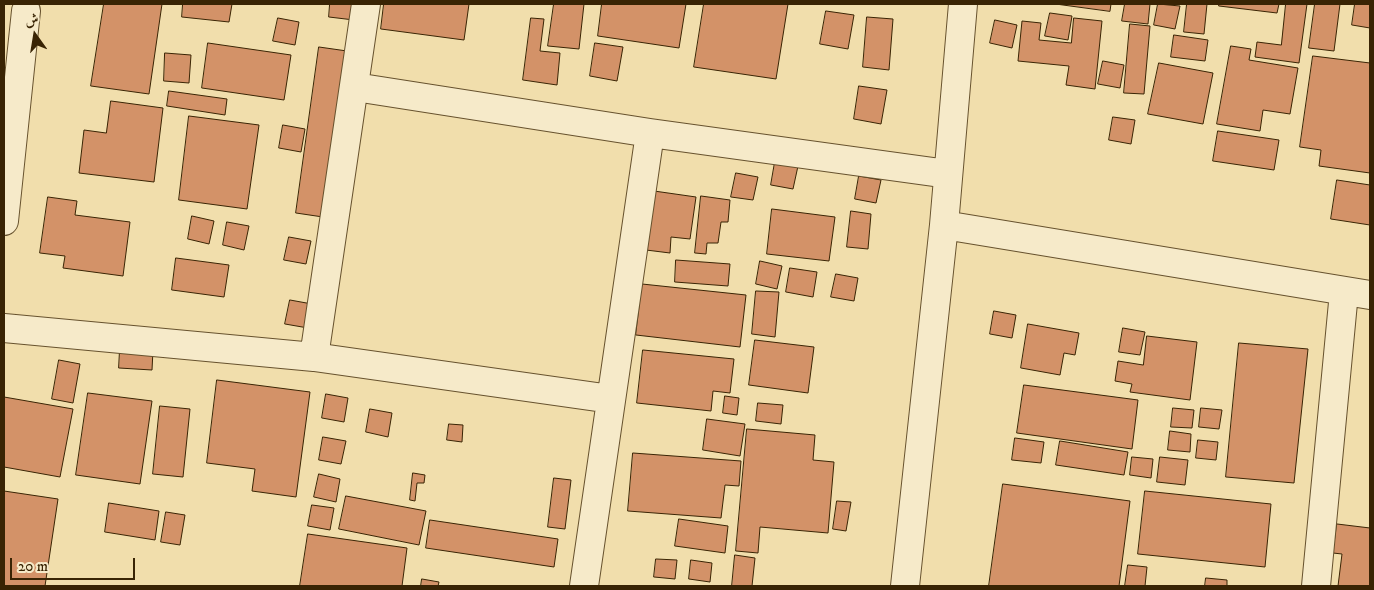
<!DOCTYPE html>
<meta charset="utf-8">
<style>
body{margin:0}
#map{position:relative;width:1374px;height:590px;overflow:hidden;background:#f1deac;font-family:"IM FELL DW Pica",Amiri,serif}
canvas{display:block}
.frame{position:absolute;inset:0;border:5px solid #392404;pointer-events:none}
.north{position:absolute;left:10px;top:10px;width:50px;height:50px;-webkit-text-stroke:4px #f6eac9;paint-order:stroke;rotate:347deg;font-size:14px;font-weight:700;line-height:20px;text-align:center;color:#392404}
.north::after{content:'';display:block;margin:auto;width:18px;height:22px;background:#392404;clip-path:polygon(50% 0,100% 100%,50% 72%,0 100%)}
.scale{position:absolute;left:10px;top:558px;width:125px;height:22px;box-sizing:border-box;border:2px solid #392404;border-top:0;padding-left:6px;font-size:15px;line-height:18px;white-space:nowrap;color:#392404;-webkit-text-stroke:4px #f6eac9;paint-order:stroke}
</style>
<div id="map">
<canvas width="1374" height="590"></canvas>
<div class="frame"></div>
<div class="north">ش</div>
<div class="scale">20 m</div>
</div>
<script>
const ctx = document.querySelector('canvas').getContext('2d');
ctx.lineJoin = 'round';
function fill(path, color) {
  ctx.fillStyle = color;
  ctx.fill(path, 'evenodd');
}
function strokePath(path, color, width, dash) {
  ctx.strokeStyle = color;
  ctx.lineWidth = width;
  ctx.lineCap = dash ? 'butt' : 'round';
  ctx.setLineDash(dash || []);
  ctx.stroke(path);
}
const building = new Path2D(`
 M104 4H162L149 94 91 86Z
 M183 4H232L229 22 182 17Z
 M330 4H356L354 20 329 17Z
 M384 4H469L464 40 381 29Z
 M554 4H584L579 49 548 46Z
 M602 4H686L679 48 598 36Z
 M704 4H788L776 79 694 67Z
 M1056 4H1111L1110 11Z
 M1125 4H1150L1148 24 1122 21Z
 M1158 4 1180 6 1175 29 1154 25Z
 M1187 4H1207L1204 34 1184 32Z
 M1219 4H1279L1277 13 1219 6Z
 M1286 4H1307L1299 63 1255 57 1257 42 1281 45Z
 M1315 4H1340L1334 51 1309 48Z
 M1355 4H1370V28L1352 25Z
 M826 11 854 15 848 49 820 44Z
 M1050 13 1072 16 1068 40 1045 36Z
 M867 17 893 19 889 70 863 67Z
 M278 18 299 22 295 45 273 41Z
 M531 18 544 19 540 51 560 53 557 85 523 80Z
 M1074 18 1102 21 1095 89 1066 85 1069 66 1018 61 1022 21 1041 23 1039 40 1071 43Z
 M995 20 1017 25 1012 48 990 43Z
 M1130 24 1150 26 1144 94 1124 93Z
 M1174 35 1208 40 1205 61 1171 57Z
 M208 43 291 55 284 100 202 88Z
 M595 43 623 47 617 81 590 76Z
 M1231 46 1251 49 1249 60 1298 68 1290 114 1263 110 1260 131 1217 124Z
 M319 47 347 51 323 217 296 213Z
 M165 53 191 55 189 83 164 81Z
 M1313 56 1370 63V173L1319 166 1321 150 1300 147Z
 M1103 61 1124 65 1120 88 1098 84Z
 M1159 63 1213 73 1203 124 1148 114Z
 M4 69H7L4 96Z
 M859 86 887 90 881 124 854 119Z
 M169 91 227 99 225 115 167 106Z
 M111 101 163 108 154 182 79 173 84 130 106 133Z
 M189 116 259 125 247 209 179 200Z
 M1113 117 1135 120 1131 144 1109 140Z
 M283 125 305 129 301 152 279 148Z
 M1218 131 1279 140 1274 170 1213 161Z
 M775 162 798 166 793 189 771 185Z
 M736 173 758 177 753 200 731 197Z
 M859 176 881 180 876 203 855 199Z
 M1337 180 1370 185V225L1331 219Z
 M654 191 696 197 690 239 671 237 670 253 646 250Z
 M701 196 730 200 728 222H721L718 243H707L706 254 695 253Z
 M48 197 77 201 75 215 130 222 123 276 63 268 65 256 40 253Z
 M772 209 835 217 829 261 767 254Z
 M851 211 871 214 868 249 847 247Z
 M192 216 214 221 209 244 188 239Z
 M227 222 249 226 244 250 223 245Z
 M289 237 311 241 306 264 284 260Z
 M176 258 229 265 224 297 172 290Z
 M676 260 730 264 728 286 675 282Z
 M760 261 782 266 777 289 756 284Z
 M790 268 817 272 813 297 786 292Z
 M836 274 858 278 854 301 831 297Z
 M642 284 746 295 740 347 636 335Z
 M756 291 779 292 775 337 752 334Z
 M290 300 312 304 308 328 285 324Z
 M994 311 1016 315 1012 338 990 334Z
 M1028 324 1079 333 1075 355 1064 353 1060 375 1021 368Z
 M1123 328 1145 332 1140 355 1119 352Z
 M1147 336 1197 342 1190 400 1130 392 1132 384 1115 381 1118 361 1143 365Z
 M755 340 814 347 808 393 749 385Z
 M1239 343 1308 349 1294 483 1226 477Z
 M120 349 153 350 152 370 119 368Z
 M643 350 734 359 730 393 713 391 711 411 637 403Z
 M59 360 80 364 73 403 52 399Z
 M217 380 310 392 296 497 252 491 255 469 207 463Z
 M1024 385 1138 400 1132 449 1017 433Z
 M88 393 152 401 140 484 76 475Z
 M326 394 348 398 344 422 322 418Z
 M725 396 739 398 737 415 723 413Z
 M4 397 73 409 60 477 4 467Z
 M758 403 783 405 781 424 756 421Z
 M160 406 190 409 183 477 153 474Z
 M1173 408 1194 410 1192 428 1171 427Z
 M1201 408 1222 410 1219 429 1199 427Z
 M370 409 392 413 388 437 366 432Z
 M707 419 745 424 740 456 703 450Z
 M449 424 463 425 462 442 447 440Z
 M747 429 815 435 813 460 834 462 828 533 760 527 758 553 736 551Z
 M1170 431 1191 434 1190 452 1168 450Z
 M323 437 346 441 341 464 319 460Z
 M1015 438 1044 442 1041 463 1012 460Z
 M1198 440 1218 442 1216 460 1196 458Z
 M1060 441 1128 452 1124 475 1056 465Z
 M633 453 741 461 739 486 725 485 721 518 628 511Z
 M1132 457 1153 459 1151 478 1130 475Z
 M1160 457 1188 460 1185 485 1157 482Z
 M413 473 425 475 424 483H417L415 501 410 500Z
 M319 474 340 479 336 502 314 497Z
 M554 478 571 480 565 529 548 527Z
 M1003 484 1130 501 1119 586H989Z
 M4 491 58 499 45 586H4Z
 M1145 491 1271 504 1265 567 1138 554Z
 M346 496 426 511 419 545 339 529Z
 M837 501 851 502 846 531 833 529Z
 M109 503 159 511 155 540 105 532Z
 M312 505 334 508 330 530 308 526Z
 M166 512 185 515 180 545 161 542Z
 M679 519 728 526 725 553 675 546Z
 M430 520 558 539 554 567 426 548Z
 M1337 524 1370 528V586H1338L1342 554 1333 553Z
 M308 534 407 548 402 586H300Z
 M735 555 755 558 752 586H732Z
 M656 559 677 560 675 579 654 577Z
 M691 560 712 563 710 582 689 579Z
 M1128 565 1147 567 1145 586H1125Z
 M1206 578 1227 580V586H1205Z
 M422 579 439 582 438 586H421Z`);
fill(building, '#d39268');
strokePath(building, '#392404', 1);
const minor = new Path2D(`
 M355 87 650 133 948 174
 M4 221 26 11
 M944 225 1370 295
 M4 328 314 357 611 399
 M314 357 366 4
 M584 586 650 133
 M905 586 944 225 963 4
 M1316 586 1344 292`);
strokePath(minor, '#67522e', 30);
strokePath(minor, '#f6eac9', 28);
</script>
